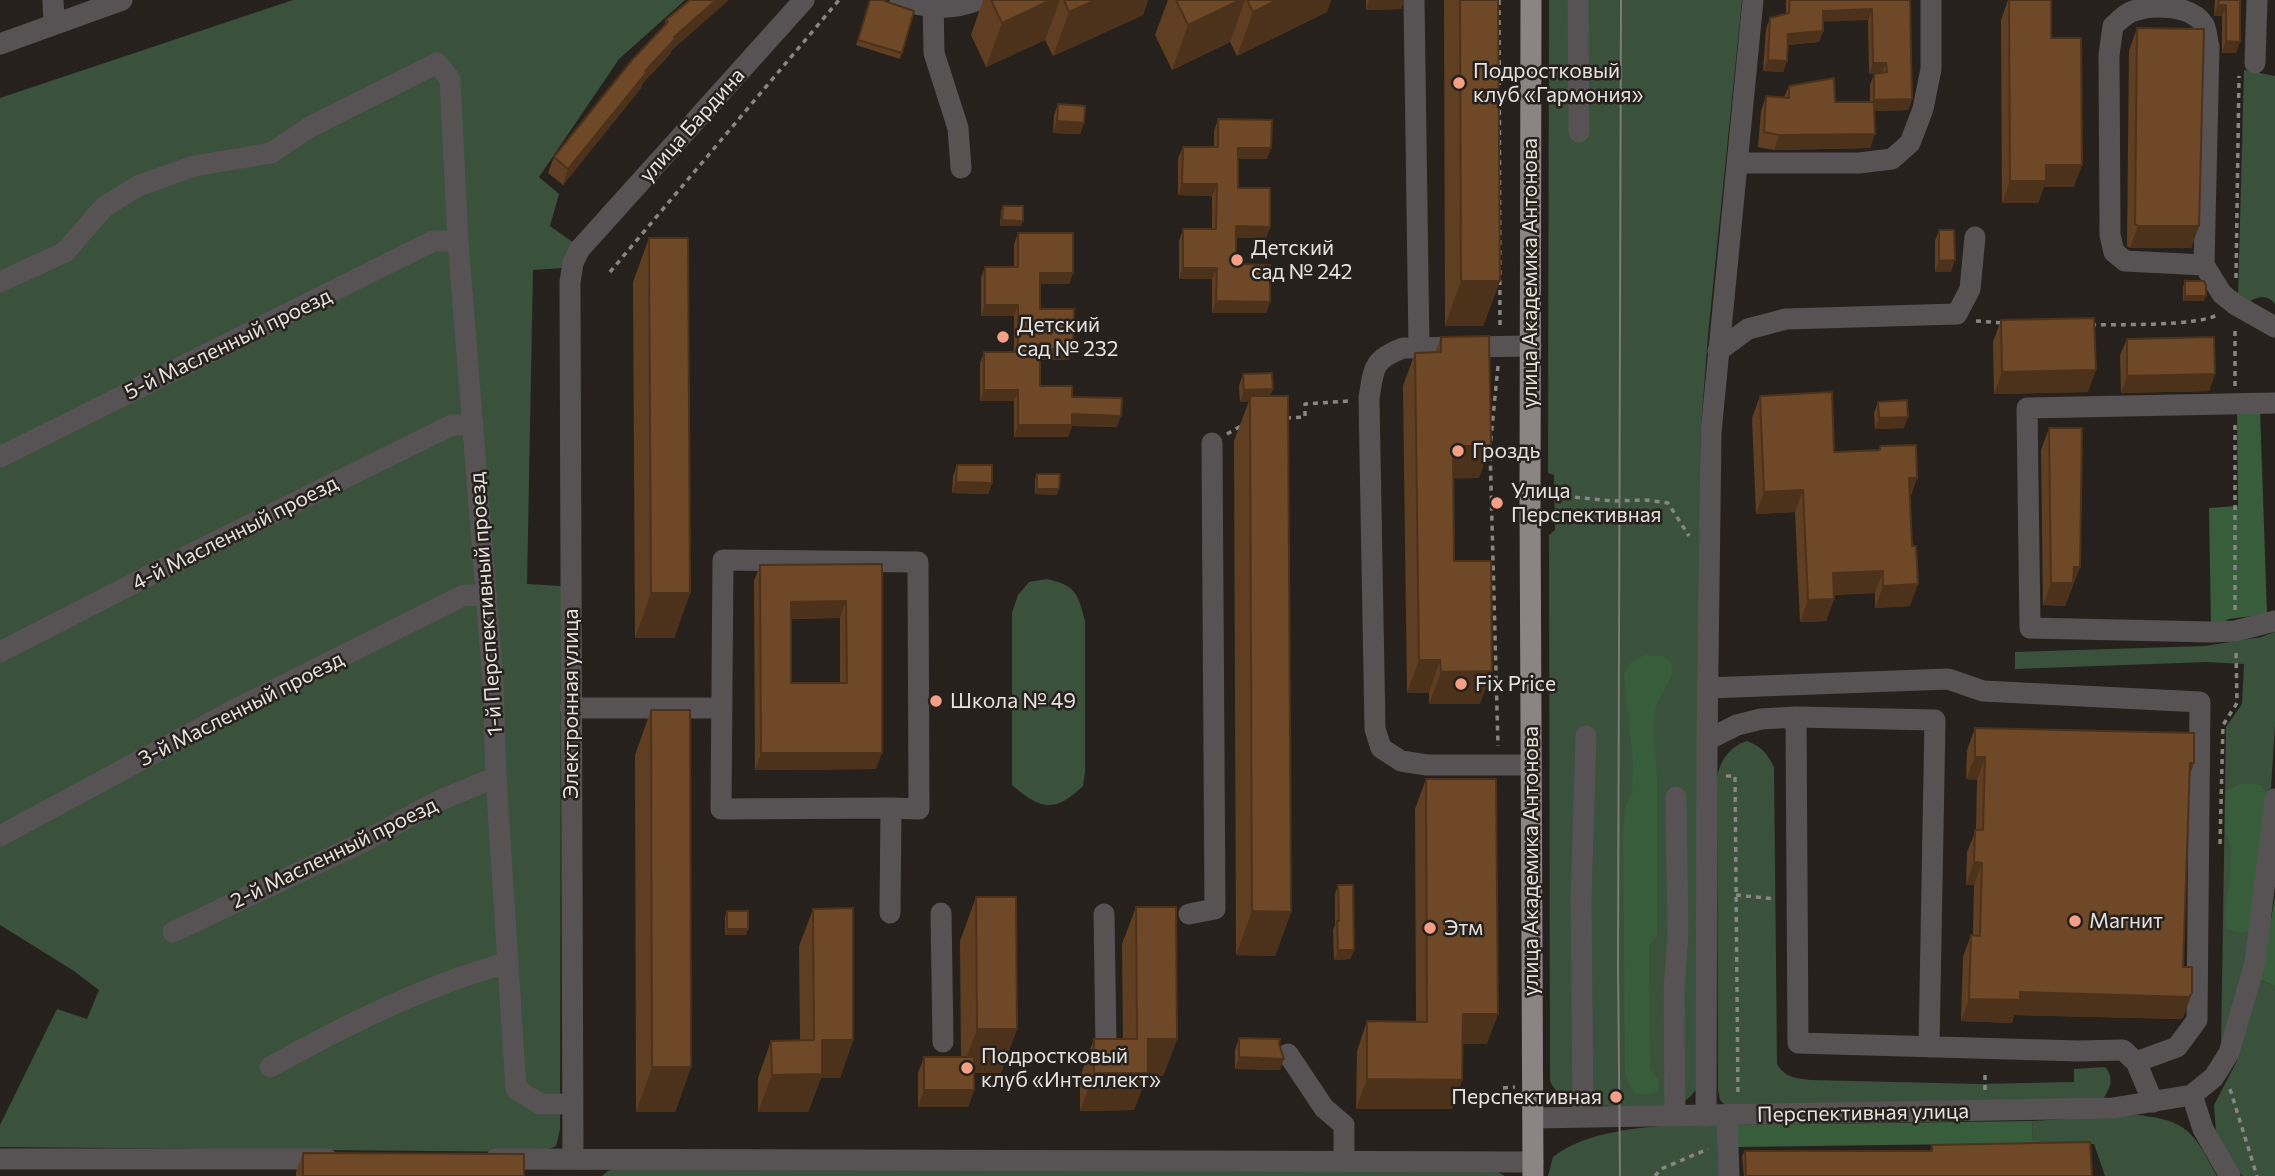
<!DOCTYPE html>
<meta charset="utf-8">
<style>
body{margin:0}
canvas{display:block;background:#26211d}
</style>
<canvas width="2275" height="1176"></canvas>
<script>
const ctx = document.querySelector('canvas').getContext('2d');
ctx.lineJoin = 'round';
function fill(path, color) {
  ctx.fillStyle = color;
  ctx.fill(path, 'evenodd');
}
function strokePath(path, color, width, dash) {
  ctx.strokeStyle = color;
  ctx.lineWidth = width;
  ctx.lineCap = dash ? 'butt' : 'round';
  ctx.setLineDash(dash || []);
  ctx.stroke(path);
}
function write(font, color, halo, rows, align = 'center') {
  ctx.font = font + ' Commissioner,sans-serif';
  ctx.lineWidth = 5;
  ctx.setLineDash([]);
  ctx.textBaseline = 'middle';
  ctx.strokeStyle = halo;
  ctx.fillStyle = color;
  for (const [text, x, y, turn = 0] of rows) {
    ctx.save();
    ctx.translate(x, y);
    ctx.rotate((+turn || 0) * Math.PI / 180);
    ctx.textAlign = isNaN(turn) ? turn : align;
    if (halo) ctx.strokeText(text, 0, 0);
    ctx.fillText(text, 0, 0);
    ctx.restore();
  }
}
fill(new Path2D(`
 M293 0H685L619 59 539 177 559 194 550 226 574 243 562 268 533 270 527 584 561 586 560 1129 556 1146 542 1152 0 1147V1125L57 1009 87 1019 99 990 74 971 0 925V98Z
 M1549 0H1742L1708 335 1700 440V1081C1696 1092 1689 1100 1678 1104 1661 1110 1586 1107 1569 1100 1560 1097 1554 1089 1550 1081L1549 535 1555 530 1554 475 1548 473Z
 M2244 70 2275 76V304C2267 294 2258 297 2248 302L2238 298Z
 M1047 579C1075 585 1078 593 1085 621V772L1083 786C1054 814 1040 809 1012 785V613L1018 595 1029 582Z
 M2275 632V725L2269 819 2256 929 2221 1048 2226 727 2242 704 2244 664 2206 662 2015 669V652L2205 646 2261 637Z
 M1747 741C1762 747 1767 753 1774 767L1777 1064C1785 1078 1796 1078 1811 1080L1979 1084 2074 1082V1069L2105 1067C2115 1078 2110 1089 2103 1099L1729 1109 1720 1100 1718 1090 1717 779C1719 762 1730 746 1747 741Z
 M2260 980 2275 986V1176H2243L2233 1166 2216 1132 2214 1105 2238 1059Z
 M2137 1115C2188 1120 2194 1133 2217 1176H2105L2094 1144 2033 1143 2032 1121Z
 M1683 1124 1735 1125 1738 1176H1548L1553 1157C1588 1130 1640 1128 1683 1124Z
 M617 1168 1496 1171 1505 1176H602L608 1171Z`), '#3a513b');
fill(new Path2D(`
 M2260 410 2267 614 2229 619 2211 628 2209 508 2238 506 2237 413Z
 M1646 655 1662 656 1671 662 1672 675 1656 706 1653 727 1657 775V935L1649 945 1650 1069 1658 1079V1092C1634 1098 1631 1094 1625 1070L1623 830 1626 806 1632 792 1633 760 1624 676C1628 663 1633 659 1646 655Z
 M2241 783 2261 785 2270 798 2256 929 2240 933 2226 928 2225 913 2230 881 2231 846 2225 830V792Z
 M2275 897V986L2260 980Z
 M2032 1121 2033 1143 1738 1147 1735 1125Z`), '#385d3b');
strokePath(new Path2D(`
 M1499 0 1500 327
 M610 272 839 0
 M2236 278 2239 76
 M1976 321 2003 323
 M2091 325C2119 324 2198 327 2219 314
 M1498 366 1490 448 1498 746
 M2235 386V328
 M1286 418 1305 417V404L1349 401
 M1227 434 1241 426
 M1555 495 1611 501 1646 500 1668 503 1689 536
 M2235 610V422
 M1726 776H1735L1738 1095
 M2220 844 2223 725 2237 703 2236 650
 M1736 895 1775 899
 M1985 1075V1091
 M1503 1088 1515 1087
 M2230 1089 2257 1176
 M1655 1176 1661 1169 1708 1149`), '#898582', 3.5, [5, 5]);
strokePath(new Path2D(`
 M53 0 54 25
 M900 0C927 8 951 11 978 0
 M933 0 934 53 958 128 961 168
 M1414 0 1419 347
 M1578 0 1579 132
 M0 44 122 0
 M2255 63 2257 0
 M1737 163H1859L1892 159 1910 143 1923 109 1931 69V0
 M2204 265 2125 261 2114 252 2110 235 2109 55 2113 26C2119 21 2124 15 2131 12 2151 4 2191 4 2204 25 2207 31 2207 40 2209 47L2204 265 2222 294 2236 305 2275 327
 M0 282 65 252 104 207 138 186 194 166 271 153 310 127 437 63 450 79 458 241 493 682 496 777 516 1089 540 1104H572
 M1718 351 1748 329 1786 319 1957 314 1970 289 1975 237
 M2275 403 2027 408 2030 628 2211 632 2235 631 2275 621
 M0 457 433 241H458
 M0 652 195 552 452 425H473
 M1708 688 1948 679 1983 691 2200 702 2197 1020 2177 1047 2136 1062
 M570 708H722
 M1796 717 1798 1043 2078 1051 2123 1050 2136 1062 2153 1102
 M1707 740 1737 725 1761 719 1796 717 1935 720 1929 1047
 M1530 765H1427L1401 761 1381 748 1375 729 1369 398C1374 368 1372 360 1403 348L1531 346
 M0 836 230 712 464 595 487 596
 M890 913 891 808 721 809 723 560 918 562 919 809 891 808
 M941 913 943 1042
 M1104 914 1106 1046
 M1189 914 1215 909 1212 443
 M173 932 365 841 436 802 496 777
 M1288 1054 1324 1108 1344 1125V1161
 M270 1067C346 1025 423 986 507 963
 M2192 1095 2203 1129 2230 1176
 M1675 1116 1674 990 1678 936 1676 797
 M1706 1116 1707 740 1711 432 1753 0
 M1727 1116 1729 1176
 M1583 1117 1581 898 1586 736
 M1533 1118 2113 1108 2192 1095 2214 1077 2229 1053 2255 963 2275 799
 M0 1159H327
 M496 1159 1533 1162
 M573 1159 570 282 573 263 579 250 804 0`), '#575354', 21);
strokePath(new Path2D(`
 M1531 0 1530 500 1533 1176`), '#8b8485', 21);
strokePath(new Path2D(`
 M1620 1176 1618 964 1621 0`), '#7f7b78', 2);
fill(new Path2D(`
 M690 0 670 54 642 84 641 88 563 185 548 173 554 157 664 27 666 20Z
 M870 0 914 11 900 59 856 45Z
 M983 0H1148L1143 15 1053 56 1045 40 986 67 971 35Z
 M1168 0H1331L1327 12 1237 56 1230 42 1172 70 1155 35Z
 M1366 0H1404L1401 9 1366 10Z
 M1444 0H1498L1500 281 1483 326H1445Z
 M1786 0H1910L1912 99 1908 110 1875 111 1870 148 1774 150 1758 147 1761 111 1766 96 1784 97 1789 86 1835 102H1870V85L1874 74H1875H1869L1868 20 1823 21V31L1819 42 1788 45 1787 61 1783 72 1763 71 1766 29 1770 18 1786 14Z
 M2008 0H2051V38L2074 187H2044L2038 203H2002L2001 20Z
 M2215 0H2240L2236 53H2222V16H2214Z
 M2137 28 2199 226 2191 248H2130L2127 246 2129 51Z
 M1058 104 1084 123 1080 134 1053 133 1054 115Z
 M1218 119 1267 159H1238V188L1270 227 1266 238H1236V264L1270 302 1266 313H1212V279H1179V241L1183 229H1212V196L1178 195V158L1183 147H1214V131Z
 M1003 206 1021 226H1000L1001 211Z
 M1939 230 1951 272H1935V241Z
 M1018 233 1073 273 1069 284H1040V309L1073 349 1069 360H1040V386L1072 397 1117 427 1072 426 1068 437H1014V401H980V363L984 352H1014V316H981V278L985 267H1014V244Z
 M649 238 690 593 674 638H635L633 282Z
 M2185 281 2204 301H2183V287Z
 M2001 320 2088 392 1994 394 1993 342Z
 M1441 337 1479 478H1453L1454 561 1480 704H1429V693H1407L1403 386 1415 353H1435Z
 M2127 339 2215 374 2209 391 2121 393 2120 355Z
 M1243 374 1273 389 1270 396 1291 912 1275 956 1236 955 1234 441 1249 401 1240 402 1239 386Z
 M1760 396 1834 452 1878 450 1880 446 1917 478 1910 498V606L1875 608V593L1833 595 1834 599 1826 621 1800 622 1795 512 1756 514 1752 418Z
 M1878 402 1904 428 1875 429 1874 413Z
 M2049 428 2080 567 2065 606 2043 605 2041 450Z
 M957 465 992 483 988 494 952 493 953 476Z
 M1037 474 1057 495 1035 494V479Z
 M882 564 876 769 755 770 754 581 760 565ZM840 618V683H791V619Z
 M651 710 691 1067 675 1112H636L635 755Z
 M1975 728 2189 776 2183 967 2184 1016 2181 1019 2014 1015 2012 1023 1961 1021 1963 957 1971 935H1973L1974 885H1966L1967 852 1976 830 1977 780 1966 779 1967 750Z
 M1426 779 1487 1044H1462V1080L1452 1109H1356L1357 1051 1367 1021 1416 1022 1415 809Z
 M1338 885 1354 950 1350 959 1334 960 1333 930 1335 925V894Z
 M976 897 1017 1029 1001 1073H974V1090L968 1107H918V1073L924 1057H961L960 941Z
 M1136 907 1177 1039 1163 1076H1147L1134 1110 1080 1111V1077L1094 1039H1123L1122 944Z
 M813 909 853 1040 840 1078H821L808 1112H758V1078L771 1041 800 1040 799 946Z
 M727 911 746 935H725V917Z
 M1239 1038 1279 1044 1280 1070 1235 1069V1050Z
 M1932 1145 2092 1176H1744L1742 1156 1745 1151H1930Z
 M303 1153 524 1176H296V1172Z`), '#5f3e22');
fill(new Path2D(`
 M716 0H729L672 50 670 54 642 84 641 88 563 185 568 169 645 71 674 37Z
 M1051 0H1060L1045 40 986 67 1002 23Z
 M1095 0H1148L1143 15 1053 56 1069 12Z
 M1240 0H1245L1230 42 1172 70 1188 25Z
 M1277 0H1331L1327 12 1237 56 1253 12Z
 M1369 0H1404L1401 9 1366 10Z
 M2218 5H2226L2222 16H2214Z
 M1872 9 1868 20 1819 22 1823 11Z
 M1823 31 1819 42 1784 45 1788 34Z
 M2226 41 2240 42 2236 53H2222Z
 M1768 60 1787 61 1783 72 1763 71Z
 M1873 63H1886L1882 74H1869Z
 M1912 99 1908 110 1870 111 1874 100Z
 M1057 121 1084 123 1080 134 1053 133Z
 M1875 134 1870 148 1774 150 1779 135Z
 M1238 148H1271L1267 159H1234Z
 M2046 165H2082L2074 187H2044L2038 203H2002L2010 181Z
 M1182 184H1217L1212 196 1178 195Z
 M1002 220 1023 221 1021 226H1000Z
 M1236 226 1270 227 1266 238H1232Z
 M2138 226H2199L2191 248H2130Z
 M1955 260 1951 272H1935L1939 261Z
 M1183 268H1217L1212 279H1179Z
 M1040 273H1073L1069 284H1036Z
 M1461 281H1500L1483 326H1445Z
 M2185 296H2206L2204 301H2183Z
 M1216 301 1270 302 1266 313H1212Z
 M985 305H1018L1014 316H981Z
 M1040 349H1073L1069 360H1036Z
 M2096 370 2088 392 1994 394 2002 372Z
 M2215 374 2209 391 2121 393 2127 376Z
 M1273 389 1269 400 1250 396 1249 401 1240 402 1244 390Z
 M984 390H1018L1014 401H980Z
 M1072 414 1121 416 1117 427 1072 426 1068 437H1014L1018 425Z
 M1908 417 1904 428 1875 429 1879 418Z
 M1453 446H1491L1479 478 1441 479Z
 M1909 478H1917L1909 500Z
 M956 482 992 483 988 494 952 493Z
 M1037 489H1059L1057 495 1035 494Z
 M1803 490 1795 512 1756 514 1764 492Z
 M2074 567H2080L2065 606 2043 605 2051 583Z
 M1883 571 1875 593 1825 595 1833 573Z
 M1918 584 1910 606 1875 608 1883 586Z
 M651 593H690L674 638H635Z
 M1834 599 1826 621 1800 622 1808 600Z
 M846 601 840 618 785 619 791 602Z
 M1419 660H1440L1429 693H1407Z
 M1492 671 1480 704H1429L1441 672Z
 M761 753H882L876 769 755 770Z
 M1975 757H1985L1977 780 1966 779Z
 M2190 763H2194L2186 785Z
 M1974 862 1982 863 1974 885H1966Z
 M1252 911 1291 912 1275 956 1236 955Z
 M727 929H748L746 935H725Z
 M1338 950H1354L1350 959 1334 960Z
 M2020 992 2192 993 2184 1016 2181 1019 2014 1015 2012 1023 1961 1021 1969 999Z
 M1463 1014H1498L1487 1044H1452Z
 M977 1029H1017L1001 1073H961Z
 M1148 1039H1177L1163 1076H1147L1134 1110 1080 1111 1094 1073Z
 M822 1040H853L840 1078H821L808 1112H758L772 1075Z
 M1239 1057 1284 1059 1280 1070 1235 1069Z
 M652 1067H691L675 1112H636Z
 M1367 1079 1462 1080 1452 1109H1356Z
 M924 1090H974L968 1107H918Z`), '#4d321b');
const building = new Path2D(`
 M690 0H716L674 37 676 38 645 71 647 72 568 169 554 157 632 60 668 22 666 20Z
 M870 0H882L914 11 902 53 858 40Z
 M991 0H1051L1002 23Z
 M1064 0H1095L1069 12Z
 M1176 0H1240L1188 25Z
 M1247 0H1277L1253 12Z
 M1460 0H1498L1500 281H1461Z
 M1790 0H1910L1912 99 1874 100V74L1887 72 1886 63H1873L1872 9 1823 11V31L1788 34 1787 61 1768 60 1770 18 1789 13Z
 M2009 0H2051V38H2081L2082 165H2046V181H2010Z
 M2219 0H2240V42L2226 41V5H2218Z
 M2137 28 2204 29 2199 226H2138L2135 224Z
 M1834 78 1835 102H1874L1875 134 1779 135 1764 132 1766 96 1789 98V86Z
 M1058 104 1085 106 1084 123 1057 121Z
 M1218 119 1272 120 1271 148H1238V188H1270V227L1236 226V264L1270 265V302L1216 301 1217 268H1183V229H1216L1217 184H1182L1183 147H1218Z
 M1003 206H1023V221L1002 220Z
 M1939 230H1954L1955 260 1939 261Z
 M1018 233H1073V273H1040V309H1074L1073 349H1040V386H1072V397L1122 398 1121 416 1072 414V425H1018V390H984V352H1018V305H985V267H1018Z
 M649 238H688L690 593H651Z
 M2185 281H2204L2206 285V296H2185Z
 M2094 318 2096 370 2002 372 2001 320Z
 M1489 336 1491 446H1453L1454 561H1491L1492 671 1441 672 1440 660H1419L1415 353 1441 352V337Z
 M2214 337 2215 374 2127 376V339Z
 M1272 373 1273 389 1244 390 1243 374Z
 M1832 392 1834 452 1880 450V446L1916 445 1917 478H1909L1912 546H1916L1918 584 1883 586V571L1833 573 1834 599 1808 600 1803 490 1764 492 1760 396Z
 M1250 396H1288L1291 912 1252 911Z
 M1907 400 1908 417 1879 418 1878 402Z
 M2049 428H2082L2080 567H2074L2073 583H2051Z
 M957 465H992V483L956 482Z
 M1037 474H1060L1059 489H1037Z
 M882 564V753H761L760 565ZM846 601 847 683H791V602Z
 M651 710H690L691 1067H652Z
 M1975 728 2194 733V763H2190L2183 967H2192V993L2189 997 2020 992V1000L1969 999 1971 935 1980 936 1982 863 1974 862 1975 830H1983L1985 757H1975Z
 M1426 779H1496L1498 1014H1463L1462 1080 1367 1079V1021L1427 1022Z
 M1338 885H1353L1354 950H1338L1337 921H1339Z
 M976 897H1016L1017 1029H977Z
 M1136 907H1176L1177 1039H1148V1073H1094V1039H1137Z
 M853 908V1040H822V1074L772 1075 771 1041 814 1040 813 909Z
 M727 911H748V929H727Z
 M1239 1038 1280 1039 1279 1044 1284 1059 1239 1057Z
 M924 1057H974V1090H924Z
 M2090 1142 2092 1176H1746L1745 1151H1932V1145Z
 M303 1153 524 1154V1176H303Z`);
fill(building, '#6e4827');
strokePath(building, '#4d321b', 2);
for (const [x, y, r, color] of [
 [1459,83,7,"#f49f86"],
 [1237,260,7,"#f49f86"],
 [1003,337,7,"#f49f86"],
 [1458,451,7,"#f49f86"],
 [1497,503,7,"#f49f86"],
 [1461,684,7,"#f49f86"],
 [936,701,7,"#f49f86"],
 [2075,921,7,"#f49f86"],
 [1430,928,7,"#f49f86"],
 [967,1068,7,"#f49f86"],
 [1616,1097,7,"#f49f86"]
]) {
  const dot = new Path2D();
  dot.arc(x, y, r, 0, 2 * Math.PI);
  ctx.fillStyle = color;
  ctx.fill(dot);
  strokePath(dot, '#26211d', 2.5);
}
write('21px', '#e6e2e0', '#26211d', [
 ["Подростковый",1473,71],
 ["клуб «Гармония»",1473,95],
 ["Детский",1251,248],
 ["сад № 242",1251,272],
 ["Детский",1017,325],
 ["сад № 232",1017,349],
 ["Гроздь",1472,451],
 ["Улица",1511,491],
 ["Перспективная",1511,515],
 ["Fix Price",1475,684],
 ["Школа № 49",950,701],
 ["Магнит",2089,921],
 ["Этм",1444,928],
 ["Подростковый",981,1056],
 ["клуб «Интеллект»",981,1080],
 ["Перспективная",1602,1097,"right"]
], 'left');
write('21px', '#e6e2e0', '#26211d', [
 ["улица Бардина",692,125,-48],
 ["улица Академика Антонова",1530,273,-90],
 ["5-й Масленный проезд",228,344,-26],
 ["4-й Масленный проезд",235,533,-27],
 ["1-й Перспективный проезд",486,604,-94],
 ["Электронная улица",571,704,-90],
 ["3-й Масленный проезд",241,709,-27],
 ["2-й Масленный проезд",334,853,-26],
 ["улица Академика Антонова",1531,861,-90],
 ["Перспективная улица",1863,1113,-1]
]);
</script>
